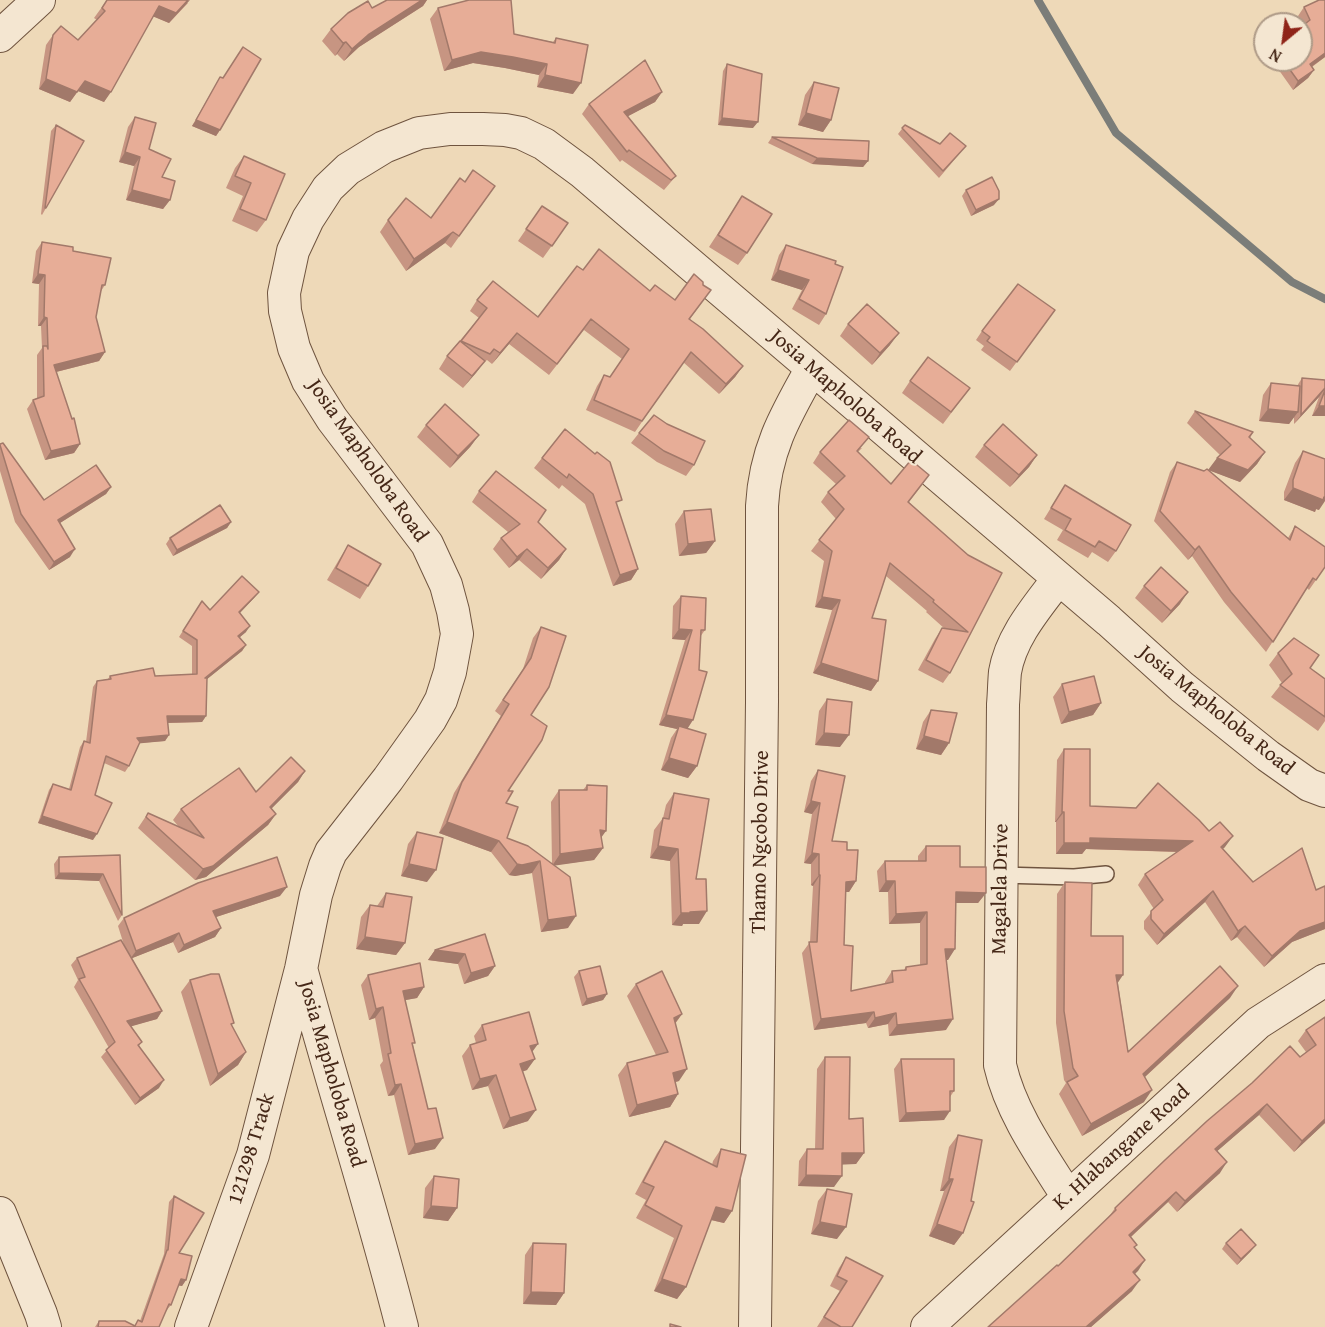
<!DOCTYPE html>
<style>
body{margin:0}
#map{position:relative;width:1325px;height:1327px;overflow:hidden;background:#eed9b8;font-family:"Gentium Book Plus",serif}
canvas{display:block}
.north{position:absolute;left:1253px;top:12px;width:60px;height:60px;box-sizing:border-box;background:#f4e6d1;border:2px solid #ae9a87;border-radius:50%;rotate:209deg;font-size:16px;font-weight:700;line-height:24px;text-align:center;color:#452717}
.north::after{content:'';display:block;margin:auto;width:21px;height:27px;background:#8f2418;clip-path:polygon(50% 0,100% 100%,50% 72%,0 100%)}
</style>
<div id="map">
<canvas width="1325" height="1327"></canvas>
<div class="north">N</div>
</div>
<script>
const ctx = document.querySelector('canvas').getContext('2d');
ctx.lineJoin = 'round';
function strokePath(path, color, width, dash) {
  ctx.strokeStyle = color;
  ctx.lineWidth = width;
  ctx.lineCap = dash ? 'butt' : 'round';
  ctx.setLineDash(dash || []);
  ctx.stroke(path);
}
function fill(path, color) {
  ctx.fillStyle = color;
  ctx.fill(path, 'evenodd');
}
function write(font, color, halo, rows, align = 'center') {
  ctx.font = font + ' "Gentium Book Plus",serif';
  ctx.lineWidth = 4.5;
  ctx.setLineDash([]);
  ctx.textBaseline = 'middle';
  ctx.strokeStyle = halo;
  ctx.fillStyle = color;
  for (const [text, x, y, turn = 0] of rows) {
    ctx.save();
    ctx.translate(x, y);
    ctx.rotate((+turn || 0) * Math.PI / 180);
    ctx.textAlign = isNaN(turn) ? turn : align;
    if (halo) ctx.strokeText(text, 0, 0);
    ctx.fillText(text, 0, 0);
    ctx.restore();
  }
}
strokePath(new Path2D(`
 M1038 0 1116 133 1292 282 1325 299`), '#7b7d79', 8);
const service = new Path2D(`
 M1001 875 1074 877 1106 874`);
const minor = new Path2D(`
 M0 36 39 0
 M1058 579C1038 606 1011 636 1005 672 1004 682 1004 694 1003 704L1000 1065C1011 1113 1042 1156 1068 1197
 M302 972C334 1091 372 1208 402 1327
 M0 1213 41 1314 45 1327
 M191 1327 253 1155 301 969 316 895 325 866 331 852 388 779 430 720 441 700 450 672 457 634 453 611 446 585 427 544 332 419 308 381 294 348 285 311 284 293 293 251 308 219 328 188 348 169 384 147 419 133 450 129H483L505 130 521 133 544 144 582 172 1109 621 1182 687 1268 756 1309 785 1325 791
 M755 1327 762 701V506C765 450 785 416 812 368
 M927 1327 1258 1023 1325 980`);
strokePath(service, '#6f543f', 18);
strokePath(minor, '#6f543f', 34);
strokePath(service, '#f4e6d1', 15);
strokePath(minor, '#f4e6d1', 32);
fill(new Path2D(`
 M107 0 188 3 169 23 153 16 104 102 78 91 70 102 39 89 46 45 53 35 78 40 97 20 94 18Z
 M387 0H427L423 6 359 47 344 61 337 54 335 56 322 41 331 29Z
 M1325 0V57L1312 67 1314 70 1308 78 1293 90 1276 66 1279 62 1278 60H1301L1303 26 1298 16 1304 7Z
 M438 8 514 34 553 42 556 38 573 94 537 87 539 75 505 68 473 63 444 71 430 19Z
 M727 64 753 128 718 125 723 71Z
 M220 77V130L216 136 192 126Z
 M814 82 831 120 823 132 798 125 805 95Z
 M662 92 655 102 628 116 676 176 664 190 622 160 620 162 582 114 589 104Z
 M135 117 162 177 170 200 163 209 126 200 134 166 119 162 128 127Z
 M56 125 46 208 42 215 41 214 51 131Z
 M905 125 940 144 961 152 939 178 898 134Z
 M772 137 868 161 863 167 812 164 768 143Z
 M244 156 266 220 257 232 232 221 243 196 226 188 235 168Z
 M465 182 495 186 451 248 445 243 406 271 380 232 388 220 431 218Z
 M966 190 994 205 971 216 962 196Z
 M742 196 747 253 738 265 709 247Z
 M542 206 568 223 543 258 518 241Z
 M42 242 73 251 105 285 101 291 96 317 105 352 99 361 56 372 80 444 74 453 45 460 27 409 33 400 37 398V355L42 348 41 326H38L39 284 32 283 36 251Z
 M786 245 826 314 819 325 792 309 802 290 771 280 779 255Z
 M583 270 650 291 675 300 703 301 690 319 743 366 735 377 719 394 683 362 635 432 586 410 597 386 604 375 610 377 622 359 584 330 549 375 509 344 492 364 487 360 482 364 463 388 439 369 447 356 479 318 470 311 477 300 538 317Z
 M1055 310 1010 371 981 350 984 346 976 340 982 331Z
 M848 324 890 345 872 365 840 336Z
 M1302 378 1325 380V416H1312L1319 397 1294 424V417L1289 424 1259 421 1263 395 1271 383 1297 386Z
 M910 381 970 388 943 424 902 393Z
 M1195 411 1253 432 1250 438 1265 452 1257 464 1240 482 1209 470 1288 538 1295 526 1325 567 1309 590 1307 588 1266 652 1224 602 1192 556 1188 560 1154 521 1170 472 1177 462 1204 471 1209 470 1220 455 1187 423Z
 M426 425 479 435 470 447 450 468 417 437Z
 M565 429 638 569 631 580 613 586 585 504 562 485 559 489 534 468Z
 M639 433 694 465 686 476 657 462 631 443Z
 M0 444 44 500 111 487 106 494 60 523 70 557 49 570 15 522 0 471Z
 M984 445 1037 455 1029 467 1010 487 975 457Z
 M862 448 858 452 891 484 922 485 909 502 968 555 1002 573 950 673 943 683 918 670 935 639 942 628 945 629 926 612 927 611 886 576 872 618 878 681 871 691 813 673 832 610 815 607 824 561 811 551 836 519 821 502 828 492 836 484 813 463 820 452Z
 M1303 451 1319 510 1316 509 1315 512 1284 500V492L1295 463Z
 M1065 485 1116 551 1108 562 1092 552 1088 558 1057 540 1063 530 1044 519Z
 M479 491 538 522 566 549 559 560 541 579 519 560 509 568 493 549 501 538 508 532 472 502Z
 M684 511 715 541 706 553 679 556 675 524Z
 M231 522 227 528 173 556 166 544 170 538Z
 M348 545 368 586 360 599 327 580 340 558Z
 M1144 586 1180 604 1162 623 1135 598Z
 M259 592 254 598 240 613 246 632 240 637 246 645 242 651 207 679 206 716 202 722 168 723 169 735 165 741 139 743 129 766 125 772 104 763 95 795 93 840 38 823 49 790 53 784 69 789 80 747 84 741 86 742 93 687 97 681 108 679 110 676H155L192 674V646L179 637 202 601 210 610Z
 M681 596 705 630 700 637 687 728 697 766 688 778 661 770 671 738 677 729 659 725 685 640 672 639 673 606Z
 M541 627 531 715 506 803 507 838 552 864 551 802 559 790H583L587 785 601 837 603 848 594 860 554 865 568 928 541 932 532 873 515 876 509 875 491 852 439 833 454 793 501 716 495 711 523 669 533 638Z
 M1278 653 1310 668 1325 679V721L1318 731 1271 697 1282 683 1269 665Z
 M1062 684 1101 703 1093 715 1061 724 1053 697Z
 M827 699 840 747 815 745 819 711Z
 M931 710 949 743 941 755 916 749 923 722Z
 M1064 749 1090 806 1209 831 1225 847 1222 849 1253 882 1316 890 1325 886V929L1292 942 1264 967 1237 937 1231 941 1205 902 1157 945 1144 929V921L1154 909 1138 885 1145 874 1177 852 1086 849 1082 854H1056V822H1055L1057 760Z
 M818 770 832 841 847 850 856 881 849 892H846L844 945 851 991 885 984V982L892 971H903L906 967 920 966V923L889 924 888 892H879L877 871 885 861H918V856L926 846 960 867 986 893 978 903H956L948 960H946V1030L889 1036 888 1024 868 1028 866 1023 814 1030 802 953 810 942 813 886 811 885V864L804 863 812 814 804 812 811 781Z
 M305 771 298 782 271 809 276 814 268 825 206 877 195 880 138 828 148 813 179 827 173 820 181 809 256 792Z
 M674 793 696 879 699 924H683L682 926 672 925 670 861 650 858 654 830 663 818 666 805Z
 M417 832 427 882 401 876 408 844Z
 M120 855 122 915 118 921 99 881 55 879 54 864 59 857Z
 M1065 882 1091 936 1118 983 1128 1052 1230 998 1145 1077 1144 1102 1082 1136 1059 1094 1066 1083 1064 1080 1056 1023 1057 894Z
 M386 893 405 943 396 955 356 949 361 917 370 905 377 906Z
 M280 896 216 917 221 928 215 937 178 953 173 942 132 958 162 1011 157 1019 131 1026 142 1042 139 1046 159 1088 135 1105 101 1057 109 1048 74 987 78 980 71 965 77 958 124 945 118 926 124 918Z
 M485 934 495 966 488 976 464 984 458 964 428 960 435 950Z
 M579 971 607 994 603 1000 582 1006 574 977Z
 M368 975 424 987 417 998 405 1000 413 1045 435 1149 408 1155 394 1095 388 1096 380 1065 383 1061 375 1018 369 1020 361 985Z
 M190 980 232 1026 246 1052 238 1065 210 1086 181 992Z
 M636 984 682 1014 675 1024 679 1081 675 1082 678 1094 670 1107 629 1117 618 1075 627 1063 656 1055 627 996Z
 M1325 1017V1123L1294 1152 1259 1115 1217 1151 1220 1173 1177 1212 1168 1202 1131 1237 1135 1248 1145 1260 1135 1274 1132 1291 1091 1327H988L1058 1266 1108 1218 1115 1208 1306 1052 1298 1041 1306 1030Z
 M482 1025 532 1051 527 1070 523 1071 528 1121 503 1129 488 1086 472 1090 462 1056 470 1045 476 1043 474 1036Z
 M825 1057 849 1119 864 1153 856 1164H842L834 1187 798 1186 799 1161 807 1149H815L817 1069Z
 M901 1059 954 1091 950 1097 944 1120 899 1122 894 1069Z
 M958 1135 963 1233 954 1245 929 1236 944 1191H940L949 1147Z
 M665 1141 712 1165 713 1161 721 1149 732 1211 724 1223 711 1220 686 1287 677 1299 654 1291 674 1238 636 1218 646 1200 635 1194 657 1153Z
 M434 1176 457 1208 448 1221 423 1218 425 1188Z
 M827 1189 837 1239 811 1234 818 1201Z
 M174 1196 179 1253 186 1280 182 1286 178 1285 171 1305 166 1311 159 1327H95L99 1321 134 1326 138 1320 140 1321 164 1254 169 1202Z
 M533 1243 564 1293 556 1305 523 1304 525 1255Z
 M1226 1243 1251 1251 1237 1265 1222 1249Z
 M846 1257 852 1327H817L840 1291 830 1286 839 1268Z`), '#c79582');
fill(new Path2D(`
 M190 0 169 23 152 16 159 6Z
 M422 0H427L423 6 359 47 344 61 352 49 368 35Z
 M346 42 337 54 335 56 343 43Z
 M481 52 513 57 547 64 539 75 505 68 473 63 444 71 452 60Z
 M1325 53V57L1304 72 1310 64Z
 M1314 70 1308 78 1293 90 1298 81Z
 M545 75 581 83 573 94 537 87Z
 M46 79 85 81 111 92 104 102 78 91 70 102 39 89Z
 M662 92 655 102 617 122 624 112Z
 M806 113 831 120 823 132 798 125Z
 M722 118 758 122 753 128 718 125Z
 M196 120 220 130 216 136 192 126Z
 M125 152 140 157 134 166 119 162Z
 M817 158 868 161 863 167 812 164Z
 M132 190 170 200 163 209 126 200Z
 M999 199 994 205 971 216 976 210Z
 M453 232 445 243 406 271 414 259Z
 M778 270 809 280 802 290 771 280Z
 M38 274 45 275 39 284 32 283Z
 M44 317 47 318 41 326H38Z
 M517 333 509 344 492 364 500 353Z
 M899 333 890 345 872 365 880 353Z
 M105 352 99 361 48 374 54 365Z
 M485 361 476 373 463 388 472 376Z
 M743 366 735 377 719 394 726 384Z
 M1325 388 1319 397 1294 424 1301 415Z
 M1319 406H1325V416H1312Z
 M1268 409 1298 412 1289 424 1259 421Z
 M479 435 470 447 450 468 458 456Z
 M80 444 74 453 45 460 51 451Z
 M1265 452 1257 464 1240 482 1208 470 1217 458Z
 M1037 455 1029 467 1010 487 1019 475Z
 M111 487 106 494 52 528 58 520Z
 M1293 488 1325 497V501L1319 510 1316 509 1315 512 1284 500Z
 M231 522 227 528 173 556 177 550Z
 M715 541 706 553 679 556 688 544Z
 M1199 546 1192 556 1188 560 1195 550Z
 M75 549 70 557 49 570 54 562Z
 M527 549 519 560 509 568 517 557Z
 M566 549 559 560 541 579 548 568Z
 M638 569 631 580 613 586 620 575Z
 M259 592 254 598 235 618 239 612Z
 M1188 592 1180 604 1162 623 1171 611Z
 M822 597 840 600 832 610 815 607Z
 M250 626 246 632 234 642 238 636Z
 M679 629 692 630 685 640 672 639Z
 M246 645 242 651 201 684 205 678Z
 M821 663 878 681 871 691 813 673Z
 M1101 703 1093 715 1061 724 1069 712Z
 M666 715 693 720 686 731 679 726 677 729 659 725Z
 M167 716H206L202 722 163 723Z
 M824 733 849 735 840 747 815 745Z
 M169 735 165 741 133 744 137 738Z
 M924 736 949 743 941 755 916 749Z
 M669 758 697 766 688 778 661 770Z
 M305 771 298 782 262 818 270 807Z
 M811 801 820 803 812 814 804 812Z
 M1062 812H1064L1056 822H1055Z
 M276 814 268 825 206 877 195 880 203 869Z
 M42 816 97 834 93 840 38 823Z
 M447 822 499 841 491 852 439 833Z
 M600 830 606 831 598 842Z
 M1233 836 1225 847 1213 858 1221 847Z
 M1090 838 1193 841 1185 852 1086 849 1082 854H1056L1064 843Z
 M658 846 678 849 670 861 650 858Z
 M603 848 594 860 552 866 560 854Z
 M812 853 819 854 811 864 804 863Z
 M540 861 532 873 515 876 509 875 517 864Z
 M409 864 436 870 427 882 401 876Z
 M59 873 103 874 99 881 55 879Z
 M819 875H820L813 886 811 885Z
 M856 881 849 892H839L846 882Z
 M886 881H895L888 892H879Z
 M287 887 280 896 207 920 213 911Z
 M1213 891 1205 902 1157 945 1164 934Z
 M956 892 986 893 978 903H949Z
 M707 911 699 924H683L682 926 672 925 681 913Z
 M927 912 920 923 889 924 896 914Z
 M576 916 568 928 541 932 548 920Z
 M1325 922V929L1292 942 1264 967 1272 956 1300 931Z
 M1245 926 1237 937 1231 941 1238 931Z
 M221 928 215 937 178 953 184 945Z
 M179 933 173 942 130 959 136 951Z
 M365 937 405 943 396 955 356 949Z
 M945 949H955L948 960H938Z
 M435 950 465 954 458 964 428 960Z
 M495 966 488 976 464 984 471 973Z
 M1116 975H1123L1115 987Z
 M1238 986 1230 998 1135 1086 1143 1074Z
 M424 987 417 998 395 1002 403 991Z
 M607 994 603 1000 582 1006 587 999Z
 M383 1007 375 1018 369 1020 376 1009Z
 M162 1011 157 1019 122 1029 127 1021Z
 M874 1012 866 1023 814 1030 821 1019Z
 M896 1013 888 1024 868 1028 875 1018Z
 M682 1014 673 1026 674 1018Z
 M953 1019 946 1030 889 1036 897 1025Z
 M538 1044 530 1055V1046Z
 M246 1052 238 1065 210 1086 218 1074Z
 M535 1059 527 1070 513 1075 520 1064Z
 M687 1069 679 1081 664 1085 673 1073Z
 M496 1075 488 1086 472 1090 480 1079Z
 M164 1080 159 1088 135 1105 140 1098Z
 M401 1084 394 1095 388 1096 395 1085Z
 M1152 1090 1144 1102 1082 1136 1091 1124Z
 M678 1094 670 1107 629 1117 637 1105Z
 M1267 1104 1259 1115 1207 1160 1215 1149Z
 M536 1110 528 1121 503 1129 510 1118Z
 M950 1111 944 1120 899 1122 906 1113Z
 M1325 1119V1123L1294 1152 1302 1141Z
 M443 1138 435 1149 408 1155 415 1144Z
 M842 1153H864L856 1164 834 1165Z
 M1227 1162 1220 1173 1177 1212 1185 1201Z
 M806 1175 842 1176 834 1187 798 1186Z
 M949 1179H953L944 1191H940Z
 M1176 1192 1168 1202 1121 1246 1129 1235Z
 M431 1206 457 1208 448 1221 423 1218Z
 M716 1207 732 1211 724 1223 707 1219Z
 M820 1222 846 1227 837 1239 811 1234Z
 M937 1224 963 1233 954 1245 929 1236Z
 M1256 1245 1251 1251 1237 1265 1241 1259Z
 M1145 1260 1138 1271 1125 1283 1133 1272Z
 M181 1279 186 1280 182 1286 176 1285Z
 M662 1279 686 1287 677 1299 654 1291Z
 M1140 1280 1132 1291 1091 1327H1086Z
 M531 1292 564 1293 556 1305 523 1304Z`), '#a2796a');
const building = new Path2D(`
 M107 0H188L176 13 159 6 111 92 85 81 77 92 46 79 53 35 61 26 78 40 105 11 102 8Z
 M387 0H422L368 35 352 49 346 42 343 43 331 29 348 13 368 1 372 8Z
 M469 0H511L514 34 555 43 556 38 588 45 581 83 545 75 547 64 513 57 481 52 452 60 438 8Z
 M1319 0H1325V53L1310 64 1314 70 1298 81 1283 60H1301V27L1310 20 1304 7Z
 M243 47 261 59 220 130 196 120 220 77 223 78Z
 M645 60 662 92 624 112 676 176 671 180 629 150 627 152 589 104Z
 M727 64 762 74 758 122 722 118Z
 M814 82 839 88 831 120 806 113Z
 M135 117 156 123 149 149 171 159 162 177 175 181 170 200 132 190 140 157 125 152Z
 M56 125 84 141 46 208H45Z
 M905 125 940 144 950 133 966 146 943 171 902 128Z
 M772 137 869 141 868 161 817 158Z
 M244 156 285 174 266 220 240 209 251 183 235 176Z
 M473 170 495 186 459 236 453 232 414 259 388 220 406 198 431 218 460 178 465 182Z
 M992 177 999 191V199L976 210 966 190Z
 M742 196 772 214 747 253 718 235Z
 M542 206 568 223 552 246 526 229Z
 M42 242 73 247V251L111 258 105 285H102L96 317 105 352 54 365 72 419 74 418 80 444 51 451 33 400 44 396 43 346H47L48 349 47 318 44 317 45 275 38 274Z
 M786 245 836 261 835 264 843 267 826 314 799 299 809 280 778 270Z
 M599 249 650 291 655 285 675 300 694 274 703 282V285L711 290 689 319 703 329 743 366 726 384 691 352 642 421 594 400 604 375 610 377 629 349 591 319 557 364 517 333 500 353 494 349 490 354 461 341 487 308 477 300 493 281 538 317 577 266 583 270Z
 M1018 284 1055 310 1017 362 987 341 990 337 982 331Z
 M867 304 899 333 880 353 848 324Z
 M460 341 485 361 472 376 447 356Z
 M928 357 970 388 951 412 910 381Z
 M1302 378 1325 380V388L1301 415Z
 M1271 383 1300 386 1298 412 1268 409Z
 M1325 390V406H1319Z
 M445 404 479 435 458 456 426 425Z
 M1195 411 1253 432 1249 437 1265 452 1248 470 1217 458 1231 445Z
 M654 415 667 424 705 441 694 465 664 451 639 433Z
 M849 420 869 437 857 451 891 484 911 460 929 475 908 502 968 555 1002 573 950 673 926 660 942 628 968 632 933 602 934 600 890 563 872 618 886 620 878 681 821 663 840 600 822 597 832 551 819 540 844 509 828 492 845 476 820 452Z
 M1003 424 1037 455 1019 475 984 445Z
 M565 429 595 454 597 452 610 462 622 500 616 502 638 569 620 575 593 494 569 474 567 478 542 458Z
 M3 443 44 500 96 465 111 487 58 520 75 549 54 562 21 514 0 445V444Z
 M1303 451 1325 459V497H1324L1323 500 1293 488V480Z
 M1177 462 1204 471 1207 469 1290 540 1295 526 1325 547V567L1316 580 1313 578 1273 642 1231 592 1199 546 1195 550 1160 511Z
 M496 471 546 510 538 522 566 549 548 568 527 549 517 557 501 538 520 524 479 491Z
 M1065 485 1131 525 1116 551 1099 541 1095 547 1065 530 1071 519 1051 508Z
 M220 505 231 522 177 550 170 538Z
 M711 509 715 541 688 544 684 511Z
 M348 545 381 564 368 586 336 568Z
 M1161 567 1188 592 1171 611 1144 586Z
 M242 576 259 592 239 612 250 626 238 636 246 645 205 678H207L206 716H167L169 735 137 738 140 742 129 766 106 756 95 795 112 803 97 834 42 816 53 784 71 790 84 741 90 743 97 681 111 679 110 676 153 668 155 676 197 674V640L183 631 202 601 210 610Z
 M681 596 706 598 705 630H701L699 670 707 672 693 720 666 715 692 630 679 629Z
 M541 627 566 636 549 687 531 715 547 726 542 740 508 791H513L506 803 518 807 507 838 528 846 570 877 576 916 548 920 540 861 522 865 517 864 499 841 447 822 462 782 509 704 503 700 531 658Z
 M1294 638 1319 655 1310 668 1325 679V717L1280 685 1292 674 1278 653Z
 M1094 676 1101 703 1069 712 1062 684Z
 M827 699 852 702 849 735 824 733Z
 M931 710 957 713 949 743 924 736Z
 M679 726 706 734 697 766 669 758Z
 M1064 749H1090V806L1136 808 1158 783 1199 820 1209 831 1220 822 1233 836 1221 847 1253 882 1302 848 1316 890 1325 886V922L1300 931 1272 956 1245 926 1238 931 1213 891 1164 934 1151 919V911L1163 900 1145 874 1193 841 1090 838V843H1064V812H1062Z
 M291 757 305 771 270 807 276 814 213 866 203 869 146 817 148 813 204 838 181 809 239 768 256 792Z
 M818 770 845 776 832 841 847 842V850H858L856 881 846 882 844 945 853 946 851 991 893 982 892 971 906 970V967L927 964V912L896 914 895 881H886L885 861H926V846H960V867H986V893L956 892 955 949H945L953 1019 897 1025 896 1013 875 1018 874 1012 821 1019 809 942H817L820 875H819V854L812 853 820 803 811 801Z
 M587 785 607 786 606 831 600 830 603 848 560 854 559 790H587Z
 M674 793 709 799 696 879H706L707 911 690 912V913H681L678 849 658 846 663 818 669 819Z
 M417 832 443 838 436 870 409 864Z
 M120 855 122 915 103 874 59 873V857Z
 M277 857 287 887 213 911 221 928 184 945 179 933 136 951 124 918 198 883Z
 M1065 882 1092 883 1091 936H1123V975H1116L1128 1052 1220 966 1238 986 1143 1074 1152 1090 1091 1124 1067 1082 1078 1076 1073 1068 1064 1011Z
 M386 893 412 897 405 943 365 937 370 905 383 907Z
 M485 934 495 966 471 973 465 954 435 950Z
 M121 940 162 1011 127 1021 142 1042 138 1045 164 1080 140 1098 106 1050 115 1042 79 979 85 977 77 958Z
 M420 963 424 987 403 991 415 1043H412L428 1109 436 1108 443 1138 415 1144 401 1084 395 1085 388 1054 391 1053 383 1007 376 1009 368 975Z
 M600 966 607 994 587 999 579 971Z
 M662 971 682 1014 674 1018 687 1069 673 1073 678 1094 637 1105 627 1063 668 1052 636 984Z
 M211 974H219L234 1023 231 1024 246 1052 218 1074 190 980Z
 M529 1012 538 1044 530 1046 535 1059 520 1064 536 1110 510 1118 496 1075 480 1079 470 1045 486 1040 482 1025Z
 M1325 1017V1119L1302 1141 1267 1104 1215 1149 1227 1162 1185 1201 1176 1192 1129 1235 1137 1245 1134 1247 1145 1260 1133 1272 1140 1280 1086 1327H988L1057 1265 1058 1266 1116 1210 1115 1208 1165 1160 1207 1121 1252 1083 1290 1046 1300 1057 1316 1045 1306 1030Z
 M825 1057H850L849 1119 863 1118 864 1153H842V1176L806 1175 807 1149H823Z
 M901 1059H954V1091H950V1111L906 1113Z
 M958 1135 982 1140 971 1201 974 1202 963 1233 937 1224 953 1179H949Z
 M665 1141 717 1167 721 1149 746 1155 732 1211 716 1207 686 1287 662 1279 682 1226 645 1205 654 1187 643 1182Z
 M434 1176 459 1179 457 1208 431 1206Z
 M827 1189 852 1194 846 1227 820 1222Z
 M174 1196 204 1213 179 1253 192 1256 186 1280 181 1279 171 1305 169 1304 159 1327H98L99 1321H125L135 1326 138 1320 142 1322 167 1250H168Z
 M1241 1229 1256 1245 1241 1259 1226 1243Z
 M533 1243 566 1244 564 1293 531 1292Z
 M846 1257 883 1276 852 1327H841L824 1317 847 1281 837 1276Z
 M670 1324 681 1327H670Z`);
fill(building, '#e7ad97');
strokePath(building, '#a2796a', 1.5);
write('21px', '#452717', '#f4e6d1', [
 ["Josia Mapholoba Road",845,397,41],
 ["Josia Mapholoba Road",367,461,55],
 ["Josia Mapholoba Road",1216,711,39],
 ["Thamo Ngcobo Drive",761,842,-89],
 ["Magalela Drive",1001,889,-89],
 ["Josia Mapholoba Road",331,1074,74],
 ["K. Hlabangane Road",1122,1148,-42],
 ["121298 Track",252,1149,-73]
]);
</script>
